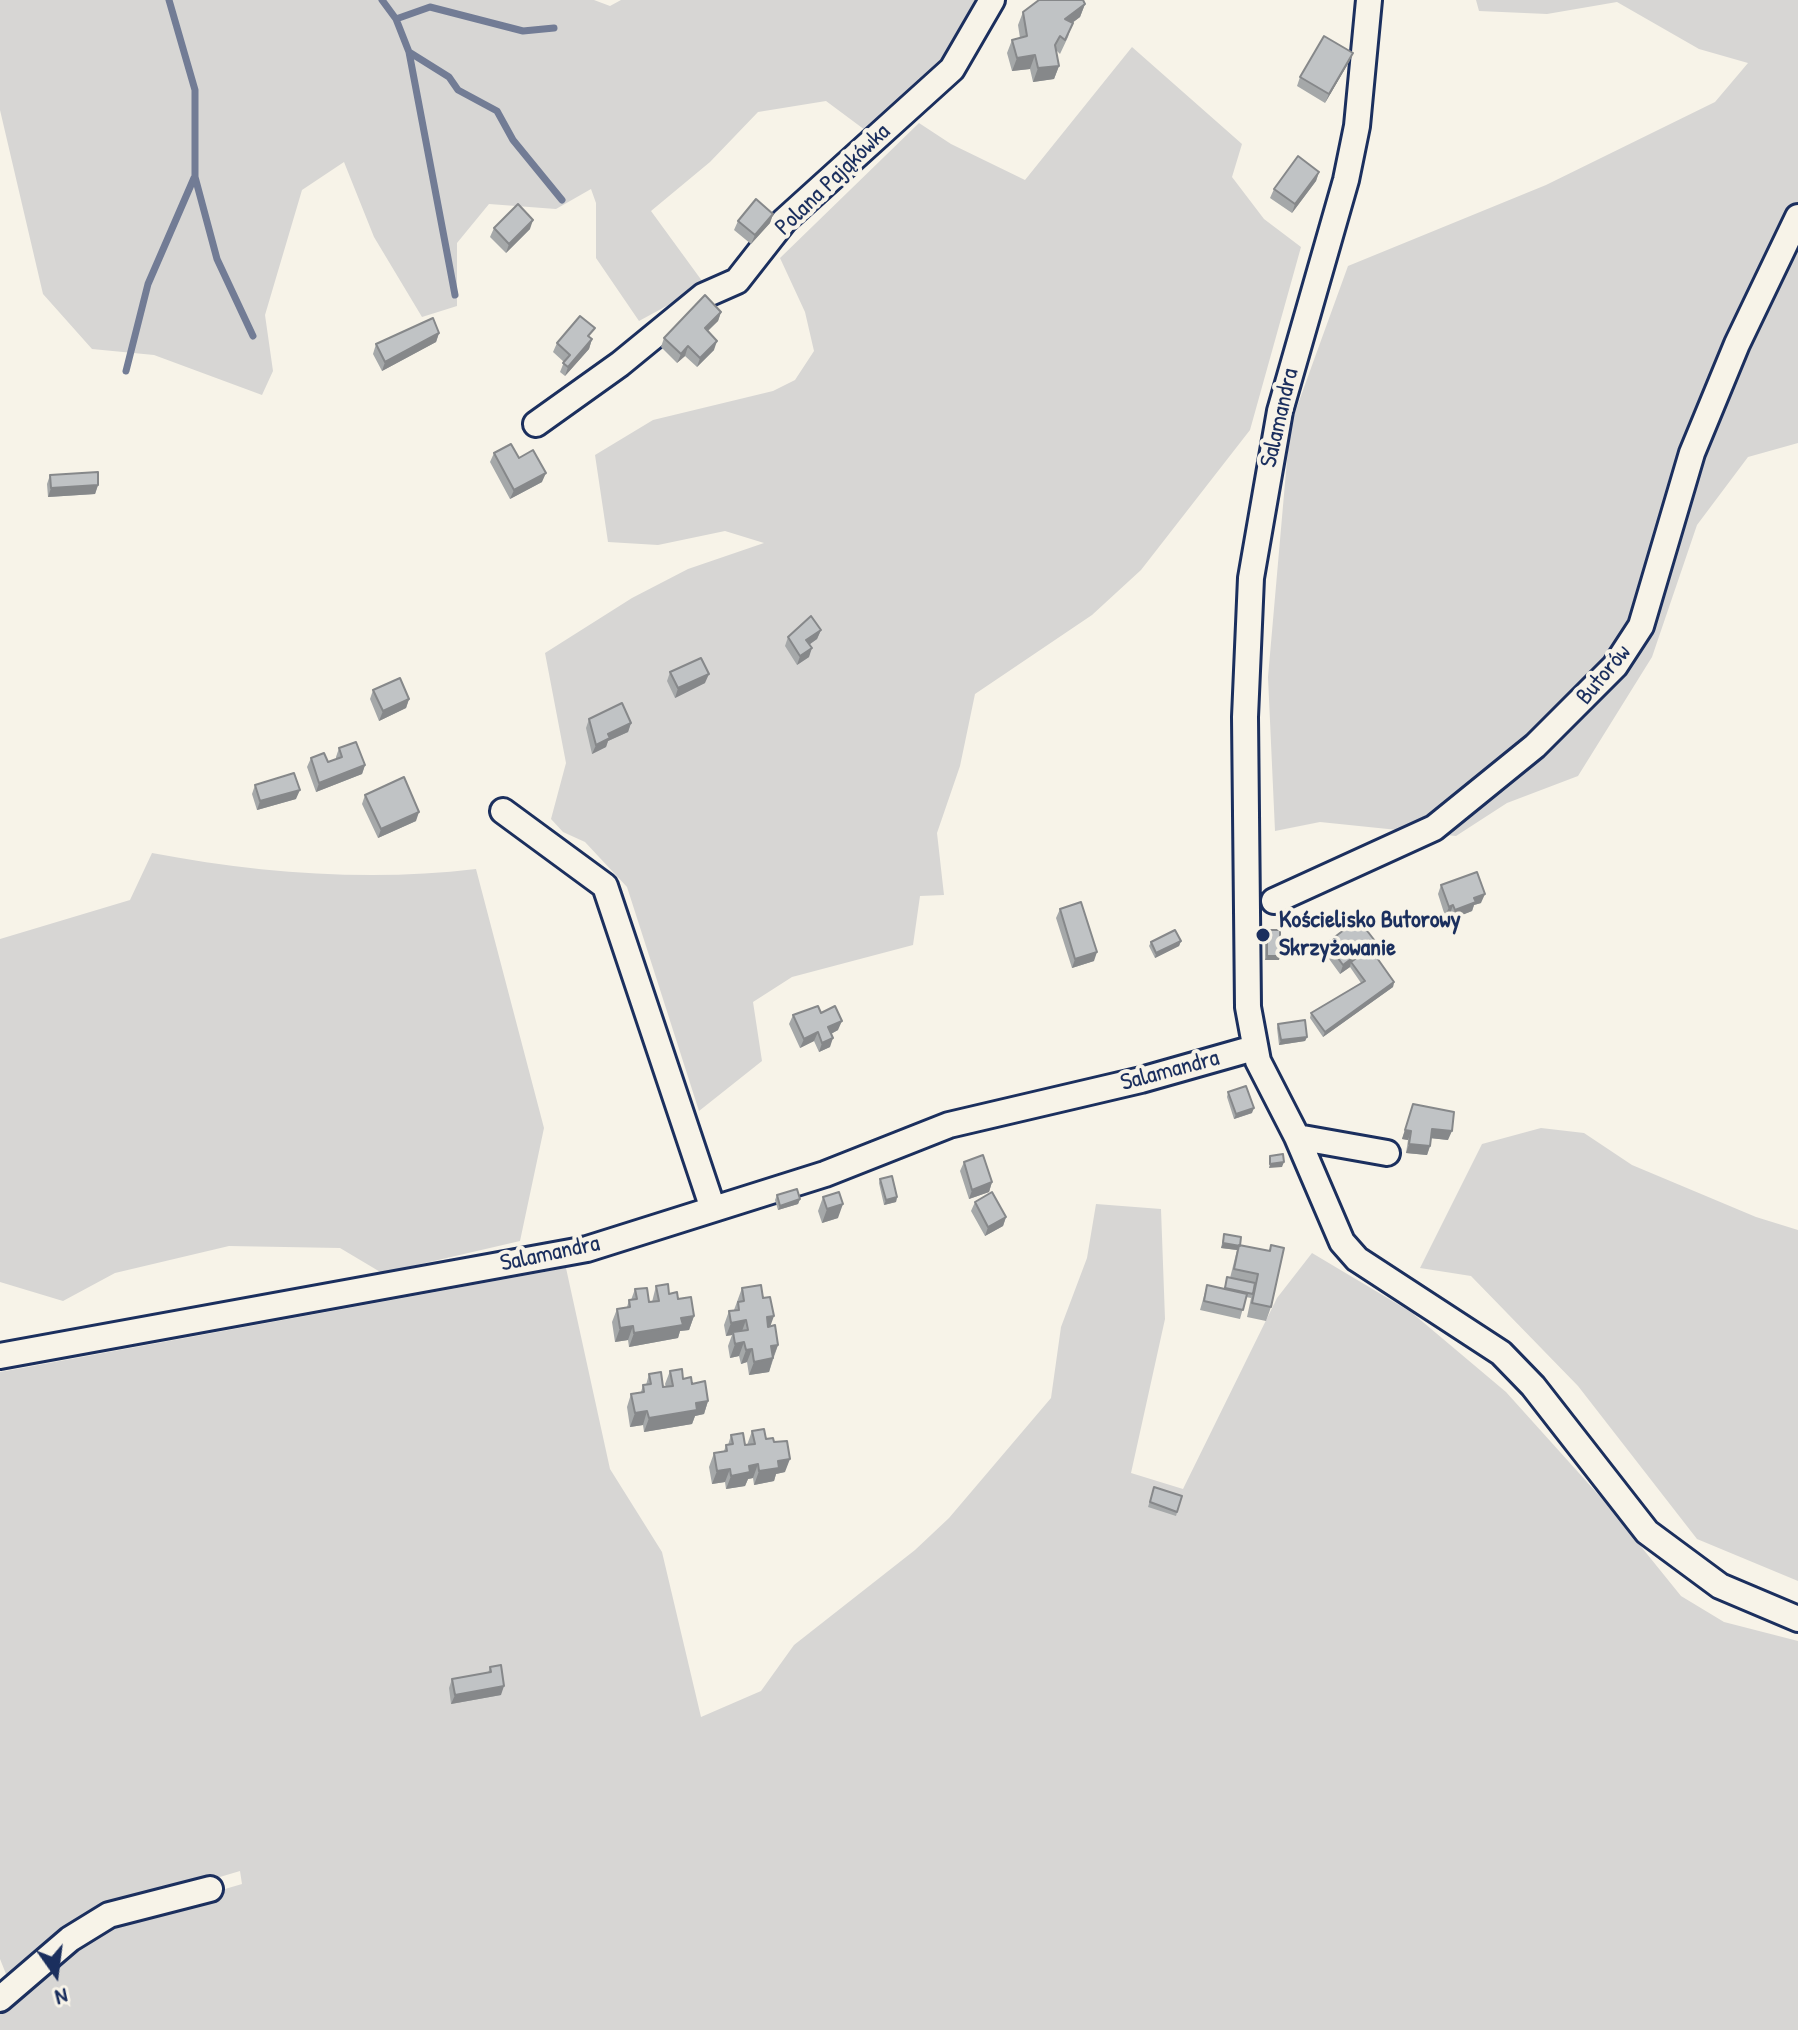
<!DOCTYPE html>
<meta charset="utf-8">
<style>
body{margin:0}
#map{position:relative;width:1798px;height:2030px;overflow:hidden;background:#f7f3e8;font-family:"Patrick Hand",sans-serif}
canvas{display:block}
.north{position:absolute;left:16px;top:1934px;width:80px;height:80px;-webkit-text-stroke:6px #f7f3e8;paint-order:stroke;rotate:166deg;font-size:22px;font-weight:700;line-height:32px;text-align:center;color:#1b2f5e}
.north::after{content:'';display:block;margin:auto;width:28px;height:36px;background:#1b2f5e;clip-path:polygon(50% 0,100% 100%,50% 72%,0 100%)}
</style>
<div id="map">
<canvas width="1798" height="2030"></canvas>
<div class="north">N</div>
</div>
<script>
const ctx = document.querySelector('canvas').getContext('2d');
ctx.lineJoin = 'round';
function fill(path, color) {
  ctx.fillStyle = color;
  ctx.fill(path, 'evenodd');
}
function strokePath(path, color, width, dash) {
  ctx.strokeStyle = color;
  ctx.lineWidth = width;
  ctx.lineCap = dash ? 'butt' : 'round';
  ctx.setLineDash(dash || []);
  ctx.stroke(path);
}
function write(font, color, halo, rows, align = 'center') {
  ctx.font = font + ' "Patrick Hand",sans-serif';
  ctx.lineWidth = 8;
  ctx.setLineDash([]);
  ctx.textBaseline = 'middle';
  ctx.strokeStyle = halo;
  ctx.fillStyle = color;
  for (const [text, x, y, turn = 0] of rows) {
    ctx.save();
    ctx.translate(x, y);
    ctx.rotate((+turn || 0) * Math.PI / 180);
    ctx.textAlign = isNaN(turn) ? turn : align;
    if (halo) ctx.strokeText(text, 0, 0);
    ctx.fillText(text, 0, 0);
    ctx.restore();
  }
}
fill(new Path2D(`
 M0 0H594L610 6 621 0H981L944 63 865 130 826 101 758 112 710 162 651 211 705 285 639 321 596 258V203L591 189 556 209 489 204 457 243V306L422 317 374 237 344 162 302 190 265 315 273 371 262 395 154 355 92 349 43 294 0 110Z
 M1476 0H1798V443L1748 457 1697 525 1652 657 1578 776 1507 803 1456 836 1320 822 1275 831 1268 677 1290 426 1348 266 1546 185 1715 102 1748 63 1699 49 1617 2 1547 14 1479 11Z
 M1132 47 1242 144 1232 177 1264 219 1301 247 1250 430 1141 570 1092 615 975 694 960 766 937 833 944 895 920 896 913 945 792 977 753 1002 762 1061 699 1111 627 887 585 842 563 832 551 819 566 763 545 653 632 598 688 569 764 543 725 531 658 545 608 542 595 455 653 420 773 391 795 380 814 351 805 312 780 258 919 123 951 144 1025 180Z
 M152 853C257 873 370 882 476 869L544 1128 520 1241 382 1273 340 1248 229 1246 115 1273 63 1301 0 1282V939L130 900Z
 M1541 1128 1584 1133 1632 1165 1756 1217 1798 1230V1581L1697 1539 1578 1386 1471 1276 1420 1268 1482 1144Z
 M1096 1204 1161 1209 1165 1319 1131 1473 1183 1489 1277 1298 1312 1253 1411 1312 1506 1392 1605 1502 1681 1596 1724 1622 1798 1641V2030H0V2006L106 1924 242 1884 240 1871 99 1913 8 1979 0 1959V1372L566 1268 610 1469 662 1552 701 1717 761 1691 794 1645 915 1550 949 1518 1051 1398 1061 1327 1087 1258Z`), '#d7d6d4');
strokePath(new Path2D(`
 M169 0 195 90V177L217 259 253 336
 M382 0 396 19 409 52 449 77 458 90 497 111 513 140 562 200
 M396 19 430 7 523 31 554 28
 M409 52 455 295
 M126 371 148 284 194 178`), '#727c95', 7);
const minor = new Path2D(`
 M1369 0 1357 126 1346 180 1280 411 1251 578 1245 717 1248 1007 1258 1061 1297 1137 1342 1242 1357 1259 1501 1353 1533 1386 1647 1532 1720 1586 1798 1619
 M536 424 620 364 703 296 737 281 784 221 952 69 992 0
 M503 811 605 886 713 1209
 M1274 901 1434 828 1535 746 1615 666 1641 626 1692 453 1737 344 1798 217
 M1297 1137 1387 1153
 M0 1356 587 1249 825 1174 949 1125 1141 1080 1254 1048
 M0 1999 70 1939 109 1915 210 1889`);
strokePath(minor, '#1b2f5e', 30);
strokePath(minor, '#f7f3e8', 24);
fill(new Path2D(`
 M1085 4 1080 17 1072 23 1068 37 1060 54 1056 50 1059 66 1054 79 1033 82 1030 69 1012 71 1007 53 1012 40 1020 38 1018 25 1023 12Z
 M1353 53 1349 62 1325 103 1297 86 1300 77Z
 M1319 172 1316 181 1292 213 1270 198 1274 189Z
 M773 214 770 223 751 244 734 230 738 221Z
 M494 228 530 229 506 253 490 237Z
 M721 312 718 321 708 331 714 350 697 367 685 356 677 363 661 347 664 338Z
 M439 333 436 342 382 371 373 354 376 344Z
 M591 338 592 339 589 349 565 376 560 372 564 362 553 352 557 343Z
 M494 453 519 458 542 482 510 499 490 462Z
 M50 475 98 485 95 494 48 497 47 484Z
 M821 630 817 639 810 644 809 657 797 665 785 646 788 637Z
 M670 672 705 683 675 698 667 681Z
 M373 690 409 699 406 708 379 721 370 699Z
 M589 719 631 723 628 732 608 741 606 747 592 754 586 728Z
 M339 748 365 765 362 774 316 792 307 767 311 758 328 762 336 759V757Z
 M255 785 296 799 257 810 252 794Z
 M365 795 416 821 378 838 362 804Z
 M1441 885 1481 903 1474 905 1472 911 1452 919 1450 914 1445 916 1438 894Z
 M1060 909 1094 961 1072 968 1056 918Z
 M1267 930 1279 960H1265V935Z
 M1181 941 1179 946 1155 958 1149 946 1151 942Z
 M1327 943H1374L1381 954 1379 958 1372 951 1394 982 1393 987 1323 1037 1310 1018 1311 1013 1361 983 1350 967 1340 974 1324 952Z
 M821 1013 838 1030 831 1034 830 1047 819 1052 814 1041 800 1048 789 1024 793 1015Z
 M1278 1024 1307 1037 1305 1041 1279 1045 1277 1028Z
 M1228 1092 1252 1113 1234 1119 1227 1097Z
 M1413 1104 1448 1140 1431 1138 1430 1146 1427 1155 1406 1153 1408 1140 1402 1139Z
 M964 1162 992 1182 989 1192 969 1199 960 1171Z
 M880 1179 897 1197 896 1202 884 1205 879 1183Z
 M777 1195 800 1199 798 1204 778 1210 775 1200Z
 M823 1197 838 1218 822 1223 818 1211Z
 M975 1202 1006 1217 1003 1226 985 1236 971 1211Z
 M1224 1234 1240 1245 1269 1251 1271 1245V1307L1266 1321 1247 1317 1251 1298 1246 1297 1240 1319 1200 1310 1207 1285 1224 1289 1227 1277 1230 1278 1237 1250 1221 1248Z
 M656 1286 678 1299 694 1316 689 1330 680 1331 678 1338 629 1347 628 1340 615 1342 612 1322 617 1309 627 1307 629 1300H631L635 1289 649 1302H652Z
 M742 1288 770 1326 778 1345 769 1372 749 1375 747 1362 741 1364 739 1356 730 1358 728 1346 732 1335 726 1336 724 1325 729 1311 734 1310Z
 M670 1371 692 1384 708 1401 704 1414 695 1416 692 1424 644 1432 643 1425 630 1427 627 1407 631 1394 641 1392 643 1385H646L649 1374 663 1387H666L665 1384Z
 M752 1431 774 1442 785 1472 776 1474 774 1481 754 1485 753 1478 748 1479 745 1486 726 1489 725 1482 712 1484 709 1467 714 1453 724 1451 726 1445H728L731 1435 745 1445H747Z
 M1154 1487 1182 1496 1176 1516 1148 1507Z
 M490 1667 501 1695 451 1704 449 1688 452 1679 488 1673Z`), '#a5a8a9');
fill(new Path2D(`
 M1085 4 1080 17 1060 32 1065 19Z
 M1353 53 1349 62 1325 103 1329 94Z
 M1035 55 1030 69 1012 71 1017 58Z
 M1059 66 1054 79 1033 82 1038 68Z
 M1319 172 1316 181 1292 213 1295 204Z
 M773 214 770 223 751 244 755 235Z
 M533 220 530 229 506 253 509 244Z
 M721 312 718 321 701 337 705 328Z
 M439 333 436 342 382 371 385 362Z
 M592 339 589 349 565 376 568 367Z
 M717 341 714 350 697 367 700 358Z
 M688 346 685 356 677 363 681 354Z
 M546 473 542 482 510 499 514 490Z
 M98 485 95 494 48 497 51 488Z
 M821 630 817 639 803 649 806 640Z
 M812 648 809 657 797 665 800 656Z
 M709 674 705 683 675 698 678 688Z
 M409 699 406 708 379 721 383 711Z
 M631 723 628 732 608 741 606 747 592 754 596 745 608 734Z
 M365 765 362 774 316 792 319 783Z
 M300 790 296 799 257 810 260 801Z
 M419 812 416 821 378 838 381 829Z
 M1485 894 1481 903 1474 905 1472 911 1452 919 1455 910 1474 898Z
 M1453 905 1450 914 1445 916 1449 907Z
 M1181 941 1179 946 1155 958 1156 953Z
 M1375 941 1371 951 1351 962 1350 967 1340 974 1343 965Z
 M1097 952 1094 961 1072 968 1075 959Z
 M1267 956H1280L1279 960H1265Z
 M1394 982 1393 987 1323 1037 1325 1032Z
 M842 1021 838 1030 825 1037 828 1027Z
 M818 1032 814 1041 800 1048 804 1039Z
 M1307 1037 1305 1041 1279 1045 1281 1040Z
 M833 1038 830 1047 819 1052 822 1043Z
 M1254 1108 1252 1113 1234 1119 1236 1114Z
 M1432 1129 1452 1131 1448 1140 1429 1138Z
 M1405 1130 1411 1131 1408 1140 1402 1139Z
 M1409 1144 1430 1146 1427 1155 1406 1153Z
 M1284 1162 1282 1167 1269 1168 1270 1164Z
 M992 1182 989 1192 969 1199 972 1190Z
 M897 1197 896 1202 884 1205 886 1200Z
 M800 1199 798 1204 778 1210 780 1206Z
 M843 1204 838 1218 822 1223 827 1209Z
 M1006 1217 1003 1226 985 1236 988 1227Z
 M1223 1243 1239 1246 1237 1250 1221 1248Z
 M694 1316 689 1330 680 1331 678 1338 629 1347 634 1333 681 1318Z
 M774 1316 769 1330 767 1317Z
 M746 1320 741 1334 733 1332 732 1335 726 1336 731 1323Z
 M633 1326 628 1340 615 1342 620 1328Z
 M744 1342 739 1356 730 1358 735 1344Z
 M778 1345 773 1358 771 1346Z
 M752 1349 747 1362 741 1364 746 1350Z
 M773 1358 769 1372 749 1375 754 1362Z
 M708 1401 704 1414 695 1416 692 1424 644 1432 649 1418 696 1403Z
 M647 1411 643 1425 630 1427 635 1413Z
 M790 1459 785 1472 776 1474 774 1481 754 1485 759 1471 778 1461Z
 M758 1464 753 1478 748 1479 745 1486 726 1489 731 1476 749 1466Z
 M730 1469 725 1482 712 1484 717 1471Z
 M504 1686 501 1695 451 1704 455 1695Z`), '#86888a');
const building = new Path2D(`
 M1039 0H1083L1085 4 1065 19 1073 23 1065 40 1060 36 1055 45 1059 66 1038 68 1035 55 1017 58 1012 40 1027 36 1023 12Z
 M1324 36 1353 53 1329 94 1300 77Z
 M1298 156 1319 172 1295 204 1274 189Z
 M756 199 773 214 755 235 738 221Z
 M518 204 533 220 509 244 494 228Z
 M705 295 721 312 705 328 717 341 700 358 688 346 681 354 664 338Z
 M580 316 595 328 588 336 592 339 568 367 563 363 570 355 557 343Z
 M433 318 439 333 385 362 376 344Z
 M511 444 519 458 533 450 546 473 514 490 494 453Z
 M98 472V485L51 488 50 475Z
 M811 616 821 630 806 640 812 648 800 656 788 637Z
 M701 658 709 674 678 688 670 672Z
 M400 678 409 699 383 711 373 690Z
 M622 703 631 723 608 734 610 738 596 745 589 719Z
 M356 742 365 765 319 783 311 758 324 753 328 762 342 757 339 748Z
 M294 773 300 790 260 801 255 785Z
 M404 777 419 812 381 829 365 795Z
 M1477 872 1485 894 1474 898 1476 902 1455 910 1453 905 1449 907 1441 885Z
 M1081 902 1097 952 1075 959 1060 909Z
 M1358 919 1375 941 1343 965 1327 943Z
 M1175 930 1181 941 1156 953 1151 942Z
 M1267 930H1280V956H1267Z
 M1370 948 1394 982 1325 1032 1311 1013 1365 981 1351 962Z
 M818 1006 821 1013 835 1006 842 1021 828 1027 833 1038 822 1043 818 1032 804 1039 793 1015Z
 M1305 1020 1307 1037 1281 1040 1278 1024Z
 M1246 1086 1254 1108 1236 1114 1228 1092Z
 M1413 1104 1454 1112 1452 1131 1432 1129 1430 1146 1409 1144 1411 1131 1405 1130Z
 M1283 1154 1284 1162 1270 1164V1156Z
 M983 1155 992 1182 972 1190 964 1162Z
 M892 1176 897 1197 886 1200 880 1179Z
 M797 1189 800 1199 780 1206 777 1195Z
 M839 1192 843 1204 827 1209 823 1197Z
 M992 1192 1006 1217 988 1227 975 1202Z
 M1224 1234 1241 1237 1240 1246 1223 1243Z
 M1239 1245 1270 1251 1271 1245 1284 1248 1271 1307 1252 1303 1258 1274 1234 1269Z
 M1227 1277 1255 1283 1253 1294 1225 1288Z
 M668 1284 669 1294 677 1292 678 1299 691 1297 694 1316 681 1318 683 1325 634 1333 633 1326 620 1328 617 1309 630 1307 629 1300 637 1299 635 1289 647 1288 649 1302 659 1301 656 1286Z
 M761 1285 763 1298 770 1297 774 1316 767 1317 768 1327 775 1325 778 1345 771 1346 773 1358 754 1362 752 1349 746 1350 744 1342 735 1344 733 1332 748 1330 746 1320 731 1323 729 1311 739 1310 738 1302 744 1301 742 1288Z
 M1207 1285 1247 1294 1243 1310 1204 1301Z
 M682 1369 683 1379 691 1377 692 1384 705 1381 708 1401 696 1403 697 1410 649 1418 647 1411 635 1413 631 1394 644 1392 643 1385 651 1384 649 1374 661 1372 663 1387 673 1386 670 1371Z
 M764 1429 766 1439 773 1438 774 1442 787 1441 790 1459 778 1461 779 1468 759 1471 758 1464 749 1466 750 1472 731 1476 730 1469 717 1471 714 1453 727 1451 726 1445 733 1444 731 1435 743 1433 745 1445 755 1444 752 1431Z
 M1154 1487 1182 1496 1177 1512 1150 1502Z
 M501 1665 504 1686 455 1695 452 1679 491 1672 490 1667Z`);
fill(building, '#c0c3c5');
strokePath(building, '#86888a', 2);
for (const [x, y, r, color] of [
 [1263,935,8,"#1b2f5e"]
]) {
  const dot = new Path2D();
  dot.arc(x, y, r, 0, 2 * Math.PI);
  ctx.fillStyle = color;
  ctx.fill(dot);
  strokePath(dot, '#f7f3e8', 3);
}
write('24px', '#1b2f5e', '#f7f3e8', [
 ["Polana Pająkówka",833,180,-44],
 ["Salamandra",1280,418,-77],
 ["Butorów",1604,675,-50],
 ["Salamandra",1170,1071,-15],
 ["Salamandra",550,1254,-12]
]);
write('bold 24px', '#1b2f5e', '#f7f3e8', [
 ["Kościelisko Butorowy",1279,921],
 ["Skrzyżowanie",1279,949]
], 'left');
</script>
